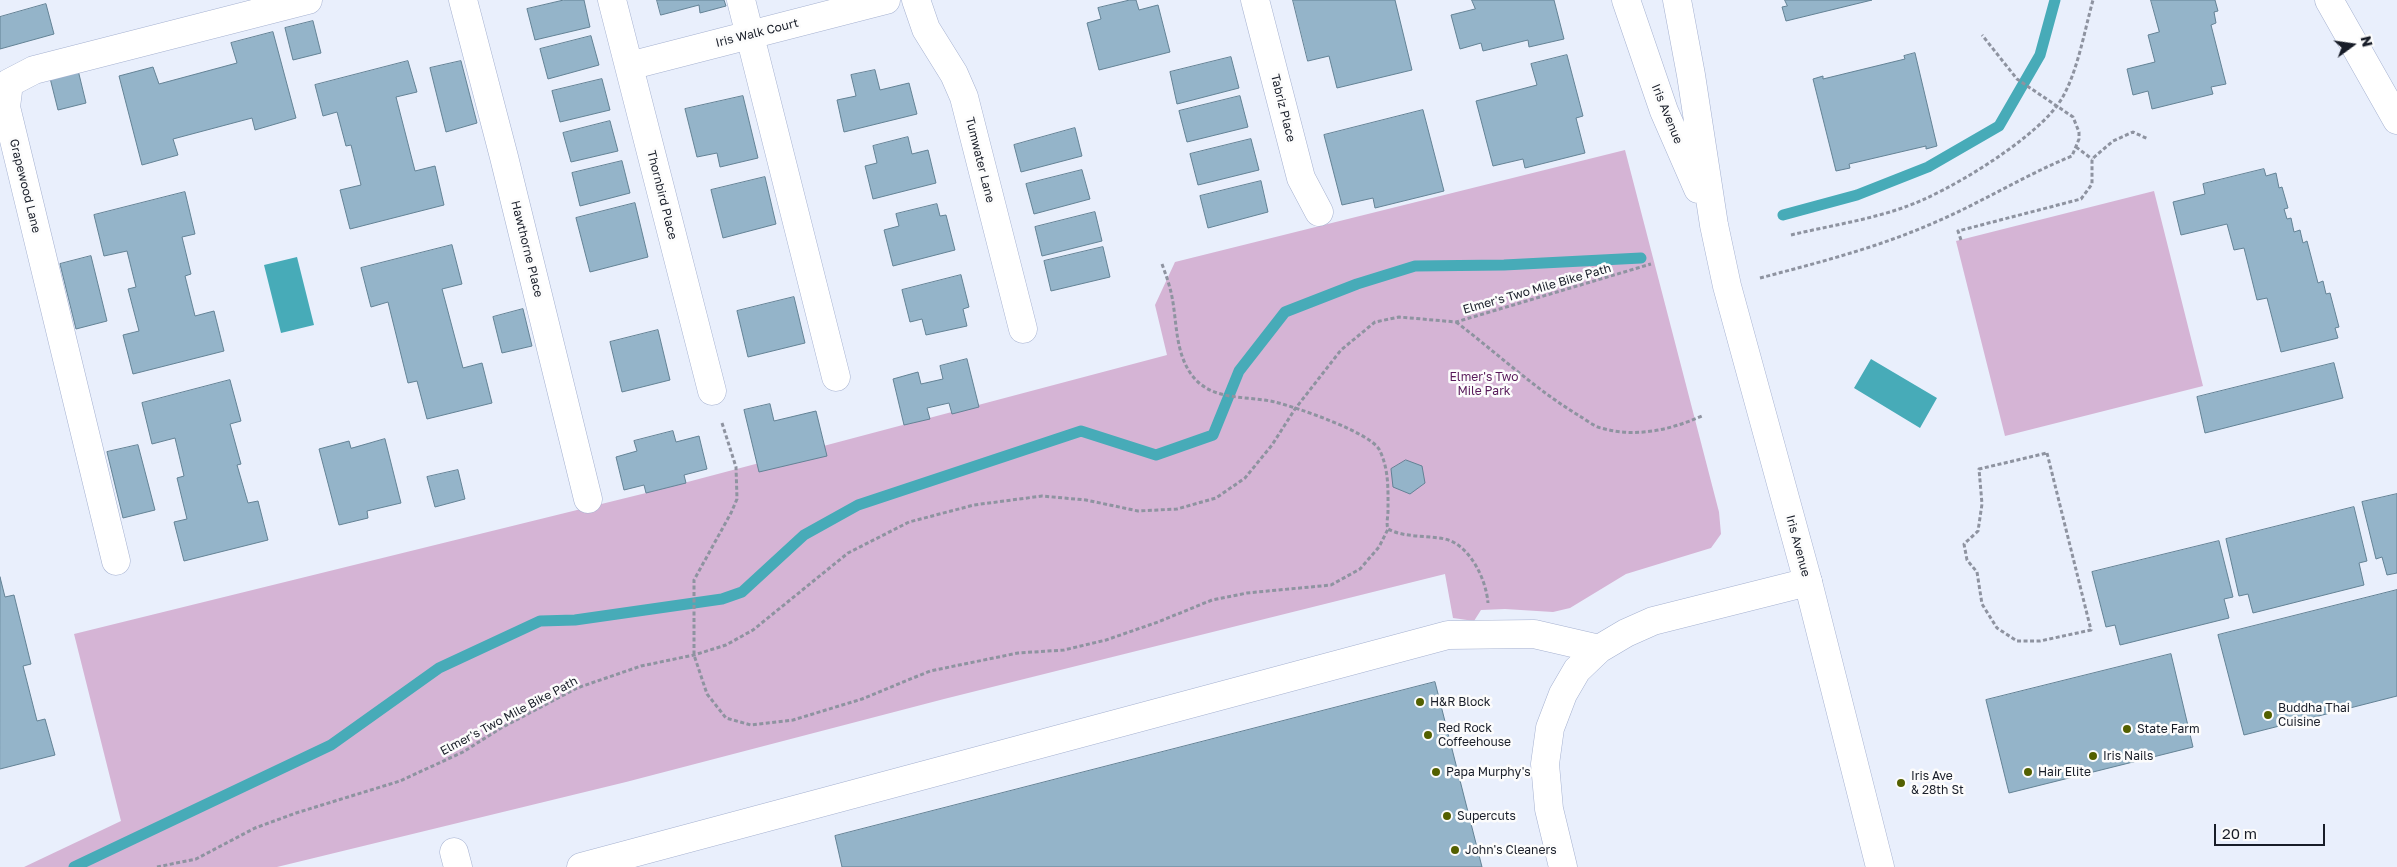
<!DOCTYPE html>
<style>
body{margin:0}
#map{position:relative;width:2397px;height:867px;overflow:hidden;background:#e9effc;font-family:"Golos Text",sans-serif}
canvas{display:block}
.north{position:absolute;left:2327px;top:20px;width:50px;height:50px;-webkit-text-stroke:4px #fcfcfc;paint-order:stroke;rotate:76deg;font-size:14px;font-weight:700;line-height:20px;text-align:center;color:#181d28}
.north::after{content:'';display:block;margin:auto;width:18px;height:22px;background:#181d28;clip-path:polygon(50% 0,100% 100%,50% 72%,0 100%)}
.scale{position:absolute;left:2214px;top:824px;width:111px;height:22px;box-sizing:border-box;border:2px solid #181d28;border-top:0;padding-left:6px;font-size:15px;line-height:18px;white-space:nowrap;color:#181d28;-webkit-text-stroke:4px #fcfcfc;paint-order:stroke}
</style>
<div id="map">
<canvas width="2397" height="867"></canvas>
<div class="north">N</div>
<div class="scale">20 m</div>
</div>
<script>
const ctx = document.querySelector('canvas').getContext('2d');
ctx.lineJoin = 'round';
function fill(path, color) {
  ctx.fillStyle = color;
  ctx.fill(path, 'evenodd');
}
function strokePath(path, color, width, dash) {
  ctx.strokeStyle = color;
  ctx.lineWidth = width;
  ctx.lineCap = dash ? 'butt' : 'round';
  ctx.setLineDash(dash || []);
  ctx.stroke(path);
}
function write(font, color, halo, rows, align = 'center') {
  ctx.font = font + ' "Golos Text",sans-serif';
  ctx.lineWidth = 5;
  ctx.setLineDash([]);
  ctx.textBaseline = 'middle';
  ctx.strokeStyle = halo;
  ctx.fillStyle = color;
  for (const [text, x, y, turn = 0] of rows) {
    ctx.save();
    ctx.translate(x, y);
    ctx.rotate((+turn || 0) * Math.PI / 180);
    ctx.textAlign = isNaN(turn) ? turn : align;
    if (halo) ctx.strokeText(text, 0, 0);
    ctx.fillText(text, 0, 0);
    ctx.restore();
  }
}
fill(new Path2D(`
 M1625 150 1719 512 1721 534 1711 548 1626 574 1570 608 1553 612 1505 609 1481 610 1474 621 1453 618 1445 574 944 699 626 782 277 867H24L121 821 74 634 646 493 1167 355 1155 305 1175 262Z
 M2154 191 2203 386 2005 436 1956 241Z`), '#d5b4d5');
fill(new Path2D(`
 M297 257 314 325 281 333 264 265Z
 M1871 359 1937 398 1920 428 1854 388Z`), '#47abb8');
strokePath(new Path2D(`
 M1783 215 1857 195 1928 167 1999 126 2040 55 2055 0
 M74 867 331 745 439 668 540 621 575 620 722 599 742 592 804 535 858 505 1081 431 1156 455 1213 435 1239 371 1285 312 1357 284 1415 266 1504 265 1641 258`), '#47abb8', 11);
const building = new Path2D(`
 M564 0H584L590 27 535 40 527 9Z
 M657 0H724L726 6 700 13 699 5 661 15Z
 M1130 0H1136L1139 10 1158 5 1170 52 1099 70 1087 23 1101 19 1098 8Z
 M1293 0H1395L1412 70 1337 88 1329 56 1308 61Z
 M1472 0H1554L1564 39 1529 47 1528 40 1483 51 1481 43 1460 49 1451 15 1475 9Z
 M1785 0H1872L1786 21 1782 7 1787 6Z
 M2151 0H2215L2218 11 2214 12 2216 23 2211 25 2226 84 2211 87 2213 94 2152 109 2148 91 2133 95 2127 69 2155 62 2148 35 2159 32Z
 M46 4 54 34 0 49V17Z
 M313 21 321 53 293 60 285 28Z
 M273 32 296 118 255 130 252 118 173 139 178 155 142 165 119 76 153 67 159 84 237 63 231 43Z
 M591 36 599 65 548 79 540 49Z
 M1915 53 1937 146 1926 149V146L1849 164 1850 168 1836 171 1813 79 1823 76V79L1905 59 1904 56Z
 M1567 55 1583 116 1576 118 1585 153 1525 168 1523 159 1493 166 1476 101 1537 85 1531 64Z
 M1231 57 1239 88 1177 104 1170 72Z
 M408 61 417 92 396 97 415 171 435 166 444 205 350 229 340 190 361 185 351 145 346 146 337 112 323 116 315 85Z
 M461 61 477 123 446 132 430 68Z
 M78 70 86 103 58 110 50 78Z
 M875 70 880 90 909 83 917 114 844 132 837 100 856 96 851 75Z
 M602 79 610 110 560 122 552 91Z
 M743 96 758 158 720 167 717 153 697 157 685 109Z
 M1240 96 1248 127 1187 142 1179 111Z
 M1423 110 1444 191 1375 208 1373 198 1342 205 1324 135Z
 M610 121 618 151 571 162 563 133Z
 M1075 128 1082 156 1021 172 1014 145Z
 M908 137 912 154 928 150 936 183 873 199 865 166 877 163 873 146Z
 M1251 139 1259 170 1198 185 1190 154Z
 M622 161 630 193 580 206 572 173Z
 M2264 169 2266 176 2276 173 2279 188 2282 187 2288 208 2284 209 2287 219 2291 218 2294 232 2300 230 2303 243 2307 241 2318 283 2323 281 2326 294 2330 293 2339 327 2335 328 2338 338 2281 352 2267 298 2257 300 2244 248 2234 250 2227 224 2181 235 2173 202 2205 194 2203 184Z
 M1082 170 1090 199 1034 214 1026 184Z
 M765 177 776 224 723 238 711 190Z
 M1261 181 1268 212 1208 228 1200 196Z
 M185 192 195 234 182 237 191 274 185 276 195 316 214 311 224 351 133 374 123 335 139 331 128 289 136 287 127 251 104 256 94 215Z
 M635 203 648 257 590 272 576 218Z
 M937 204 940 216 946 215 955 250 893 266 884 230 899 226 896 214Z
 M1095 212 1102 241 1042 256 1035 227Z
 M452 245 462 284 442 289 463 368 482 363 492 403 427 419 417 381 408 383 388 302 371 307 361 268Z
 M1103 247 1110 277 1051 291 1044 261Z
 M91 256 107 321 76 329 60 264Z
 M961 275 969 307 963 309 967 326 926 335 922 319 910 322 902 290Z
 M794 297 805 343 748 357 737 311Z
 M523 309 532 346 502 353 493 317Z
 M658 330 670 380 622 392 610 342Z
 M967 359 979 407 952 414 949 403 927 408 930 419 904 425 893 379 918 372 921 384 943 379 940 366Z
 M2334 363 2343 398 2205 433 2197 397Z
 M230 380 241 421 230 424 241 464 237 465 248 503 258 501 268 540 184 561 174 522 187 519 177 478 184 476 175 438 152 444 142 403Z
 M770 404 774 421 816 411 827 456 759 472 744 410Z
 M673 431 676 442 699 436 707 469 684 475 686 483 646 493 644 485 624 490 616 457 637 451 634 441Z
 M385 439 401 503 367 511 368 518 339 525 319 449 349 441 351 448Z
 M138 445 155 510 123 518 107 452Z
 M1406 460 1422 466 1425 483 1410 494 1393 487 1391 469Z
 M458 470 465 499 435 507 427 477Z
 M2397 494V573L2387 575 2382 557 2376 559 2362 502Z
 M2354 507 2367 561 2359 563 2364 585 2253 613 2248 594 2239 596 2226 539Z
 M2219 541 2233 597 2224 599 2229 618 2120 645 2115 625 2106 627 2092 572Z
 M0 577 5 597 14 595 31 664 23 666 37 721 45 719 55 755 0 769Z
 M2397 590V696L2244 735 2218 635Z
 M2171 654 2193 747 2009 793 1986 700Z
 M1435 682 1482 867H842L835 836Z`);
fill(building, '#94b4c9');
strokePath(building, '#638295', 1);
const minor = new Path2D(`
 M463 0 504 157 588 499
 M612 0 712 391
 M741 0 836 377
 M916 0 926 29 954 74 964 97 1023 329
 M1255 0 1301 178 1319 212
 M2329 0 2397 120
 M629 66 886 0
 M116 561 6 107 9 83 34 70 308 0
 M454 852 458 867
 M581 867 1448 635 1534 634 1599 649
 M1563 867 1549 809 1545 764 1550 728 1563 694 1577 670 1599 649 1626 633 1653 621 1808 582`);
const major = new Path2D(`
 M1626 0 1664 111 1698 189
 M1677 0 1691 75 1714 225 1727 286 1808 582 1880 867`);
strokePath(minor, '#a5b1d0', 29);
strokePath(major, '#a5b1d0', 29);
strokePath(new Path2D(`
 M2076 147 2092 159
 M1791 235C1828 226 1869 220 1905 207 1948 192 2028 143 2056 107 2076 82 2084 32 2093 0
 M1961 240 1958 231 2081 199 2092 184V159L2113 141 2133 132 2148 139
 M1162 264C1166 275 1170 286 1172 297 1177 322 1175 351 1191 374 1211 402 1245 395 1275 402 1295 407 1373 433 1380 451 1389 470 1388 490 1388 511 1388 517 1386 523 1388 529 1405 538 1426 535 1445 539 1470 545 1486 579 1488 603
 M1760 278C1817 263 1876 248 1931 224 1979 204 2023 176 2072 156L2079 139V132L2073 117 2017 79 1982 35
 M1456 322C1497 353 1535 389 1578 415 1585 419 1593 426 1601 428 1636 438 1670 430 1702 416
 M722 423 736 467 737 499 731 513 694 580V655L707 694 726 718 751 725 793 720 862 699 930 671 1018 653 1064 650 1106 640 1158 622 1212 600 1247 593 1331 585 1360 569 1379 547 1388 529
 M2047 453 2091 630 2040 641H2017L1997 628 1982 604 1977 572 1967 560 1964 544 1978 531 1982 504 1979 469Z
 M157 867 196 859 255 828 296 813 400 781 463 752 501 728 577 688 641 666 694 655 726 645 753 630 848 553 909 522 974 505 1042 496 1086 500 1138 511 1177 509 1216 498 1245 478 1272 445 1295 409 1341 350 1375 322 1399 317 1456 322 1651 264`), '#8e93a0', 3, [4, 2.5]);
strokePath(minor, '#fff', 28);
strokePath(major, '#fff', 28);
for (const [x, y, r, color] of [
 [1420,702,5,"#536000"],
 [2268,715,5,"#536000"],
 [2127,729,5,"#536000"],
 [1428,735,5,"#536000"],
 [2093,756,5,"#536000"],
 [1436,772,5,"#536000"],
 [2028,772,5,"#536000"],
 [1901,783,5,"#536000"],
 [1447,816,5,"#536000"],
 [1455,850,5,"#536000"]
]) {
  const dot = new Path2D();
  dot.arc(x, y, r, 0, 2 * Math.PI);
  ctx.fillStyle = color;
  ctx.fill(dot);
  strokePath(dot, '#fcfcfc', 2);
}
write('12px', '#181d28', '#fcfcfc', [
 ["Iris Walk Court",757,33,-14],
 ["Tabriz Place",1283,108,76],
 ["Iris Avenue",1667,114,68],
 ["Tumwater Lane",980,160,76],
 ["Grapewood Lane",25,186,76],
 ["Thornbird Place",662,195,76],
 ["Hawthorne Place",527,249,76],
 ["Elmer's Two Mile Bike Path",1537,289,-16],
 ["Iris Avenue",1798,546,75],
 ["Elmer's Two Mile Bike Path",509,716,-28]
]);
write('12px', '#571959', '#fcfcfc', [
 ["Elmer's Two",1484,377],
 ["Mile Park",1484,391]
]);
write('12px', '#181d28', '#fcfcfc', [
 ["H&R Block",1430,702],
 ["Buddha Thai",2278,708],
 ["Cuisine",2278,722],
 ["Red Rock",1438,728],
 ["Coffeehouse",1438,742],
 ["State Farm",2137,729],
 ["Iris Nails",2103,756],
 ["Papa Murphy's",1446,772],
 ["Hair Elite",2038,772],
 ["Iris Ave",1911,776],
 ["& 28th St",1911,790],
 ["Supercuts",1457,816],
 ["John's Cleaners",1465,850]
], 'left');
</script>
